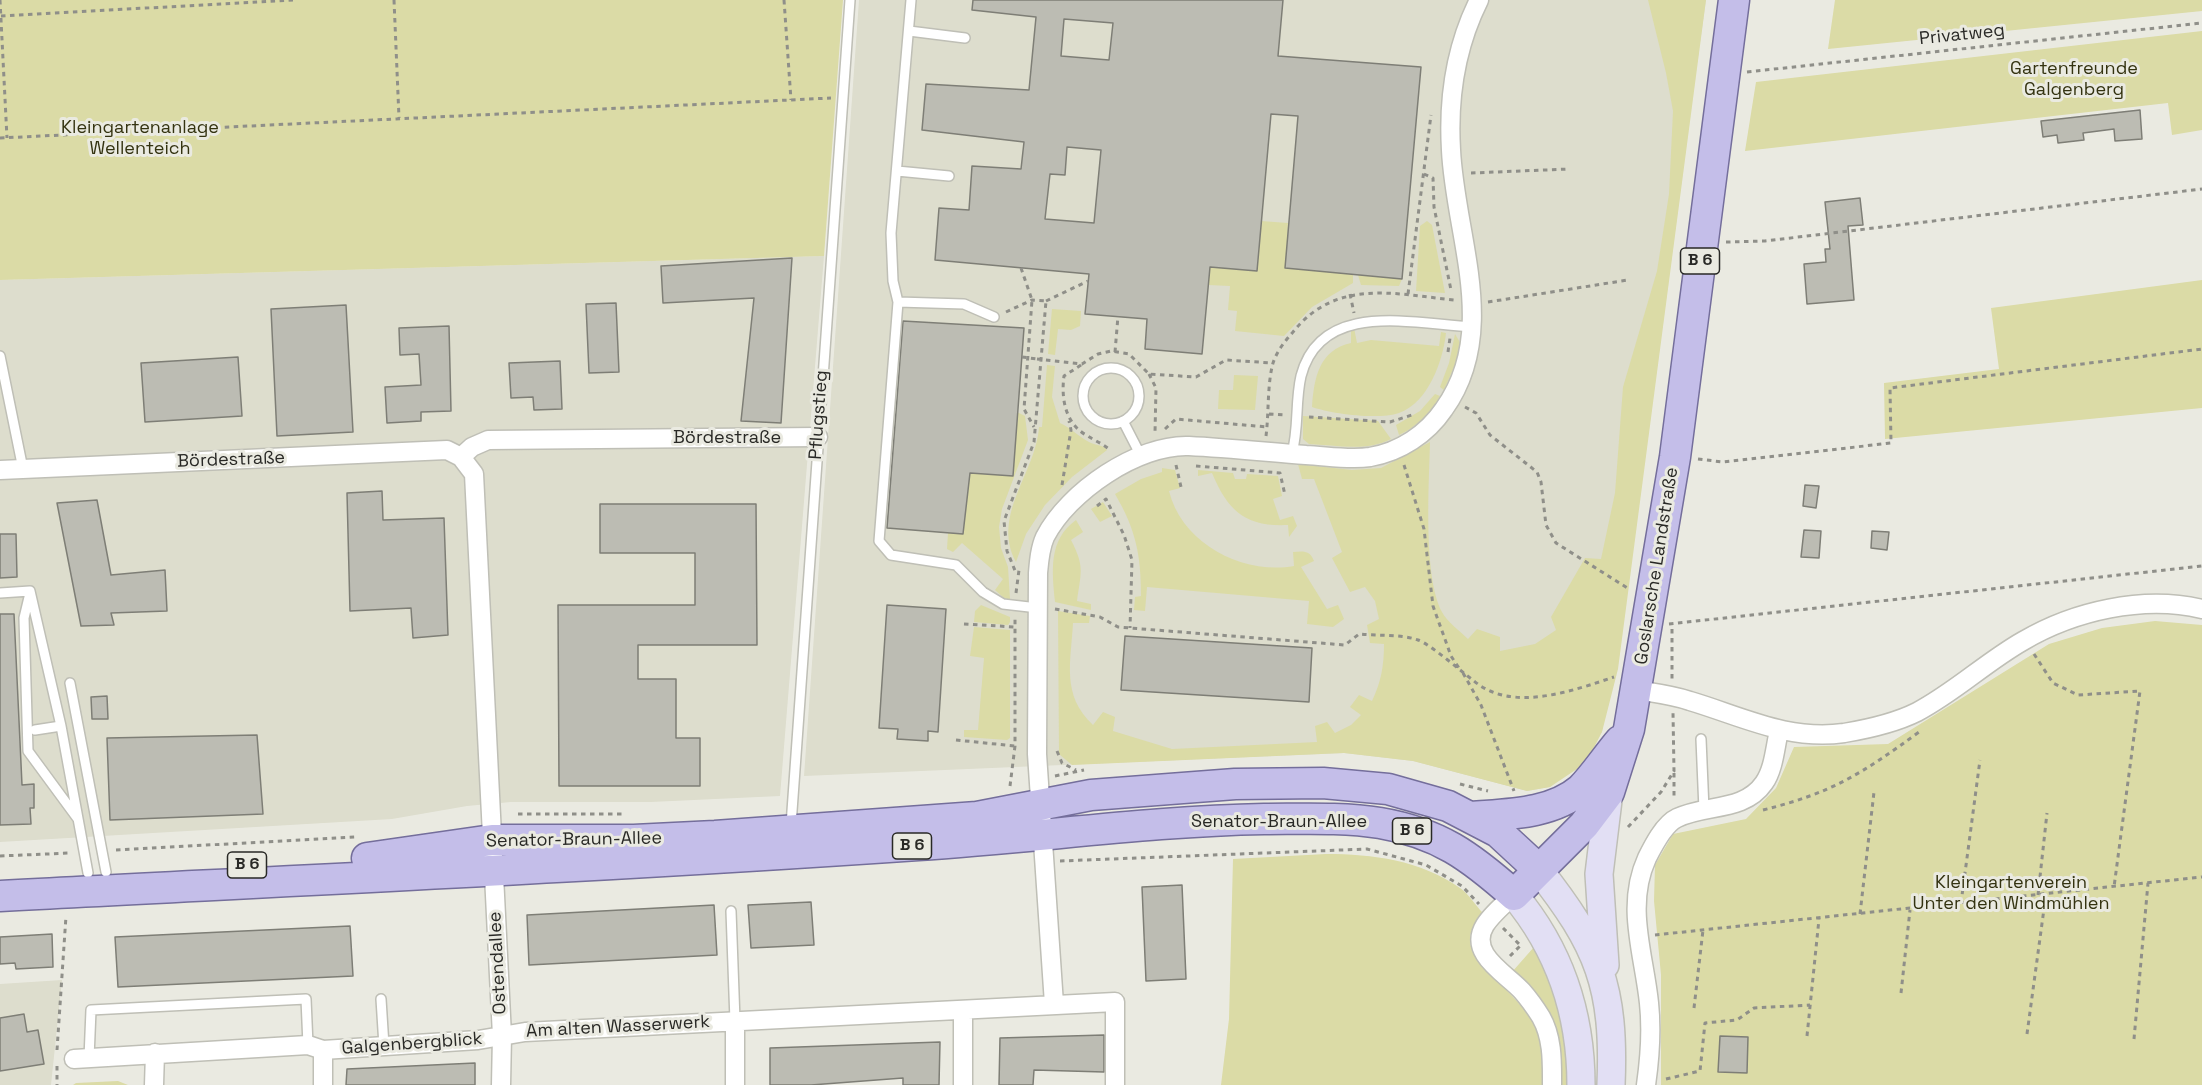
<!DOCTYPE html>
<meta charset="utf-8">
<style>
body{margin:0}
canvas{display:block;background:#eaeae1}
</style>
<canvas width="2202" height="1085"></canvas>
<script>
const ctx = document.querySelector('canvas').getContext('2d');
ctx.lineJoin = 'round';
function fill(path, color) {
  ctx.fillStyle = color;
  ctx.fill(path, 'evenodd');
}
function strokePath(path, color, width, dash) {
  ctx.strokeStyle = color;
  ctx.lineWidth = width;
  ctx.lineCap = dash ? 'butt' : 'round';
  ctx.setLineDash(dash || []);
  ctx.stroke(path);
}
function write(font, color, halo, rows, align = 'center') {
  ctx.font = font + ' "Space Grotesk",sans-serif';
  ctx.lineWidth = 6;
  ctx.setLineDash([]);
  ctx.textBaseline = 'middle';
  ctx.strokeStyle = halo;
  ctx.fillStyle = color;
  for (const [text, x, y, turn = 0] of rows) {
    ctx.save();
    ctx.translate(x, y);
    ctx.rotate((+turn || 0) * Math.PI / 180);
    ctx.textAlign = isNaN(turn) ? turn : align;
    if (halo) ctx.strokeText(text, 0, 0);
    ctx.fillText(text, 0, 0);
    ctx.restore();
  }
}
fill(new Path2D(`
 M859 0H1706L1602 732 1550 787 1527 791 1413 761 1344 753 804 776Z
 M824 256 780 796 651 802H511L467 806 392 819 0 842V280Z
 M62 980 51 1085H0V984Z`), '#ddddcd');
fill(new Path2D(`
 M0 0H843L824 256 0 280Z
 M1648 0H1706L1618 669 1602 732 1586 763 1550 787 1527 791 1413 761 1344 753 1072 765 1059 754 1058 611 1090 616 1089 623H1073C1071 662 1061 695 1093 725L1103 712 1115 717 1113 731 1172 749 1317 742 1315 726 1327 722 1335 733 1351 725 1361 715 1350 707 1359 695 1372 701C1381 682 1384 666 1384 644L1370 643 1367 625 1379 619 1375 601 1365 587 1350 592 1332 558 1342 552 1314 479H1302L1298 464 1352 470 1381 468 1430 442C1429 484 1423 576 1442 612 1447 622 1460 631 1468 639L1477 629 1500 637V651L1535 644 1556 630 1551 617 1585 558 1601 559 1615 493 1623 387 1657 271 1669 194 1673 111 1666 73Z
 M1835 0H2202V11L1828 49Z
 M2202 31V130L2172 135 2168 103 1745 151 1756 82Z
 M1261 221 1288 223 1286 268 1353 274V283L1312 307 1284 336 1235 331 1237 311 1228 310 1230 286 1208 285 1210 267 1257 270Z
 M1427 221 1432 225 1445 293 1416 291 1420 226Z
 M1358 275 1402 279 1399 286 1361 285Z
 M2202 280V408L1885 439 1884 383 1999 369 1991 308Z
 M1052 309 1081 311 1080 326 1071 330 1058 329 1055 355 1048 354Z
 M1354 328 1357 343 1371 340 1439 346 1441 332 1446 333C1443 361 1428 403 1399 413 1378 420 1332 414 1312 407 1314 378 1319 350 1351 343V331Z
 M1455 334 1461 344 1458 358 1444 390 1440 387 1449 363Z
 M1047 365 1055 366 1052 397 1060 423C1071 428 1078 436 1089 442 1096 446 1102 444 1107 450L1072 477 1045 505 1026 534 1016 562C991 515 1036 473 1039 427H1042Z
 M1234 375 1258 376 1255 410 1218 409 1219 390H1233Z
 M1435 394 1440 396C1432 412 1415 428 1399 435L1396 425 1420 411Z
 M1017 412 1025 416 1028 440 1002 509 999 527 1001 548 1008 567 1010 599H1005L995 590 1003 579 962 543 953 552 947 549 948 533 963 534 970 473 1013 476Z
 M1303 416 1378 421 1391 439C1367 452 1335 445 1309 444L1303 439Z
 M1162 468 1175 470 1180 488 1169 491C1182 544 1243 575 1294 566L1293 552C1303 551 1310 550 1314 561L1301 567 1327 609 1338 605 1344 619 1333 627 1307 624 1309 601 1147 587 1145 611 1134 610 1135 597 1141 596C1141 555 1136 530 1115 494L1141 479 1162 472Z
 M1198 470 1233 473 1235 479H1246L1247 474 1278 476 1282 496 1273 499 1280 520 1293 516 1297 526 1289 537 1288 525C1245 527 1228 511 1212 473L1198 476Z
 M1103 502 1112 516 1100 522 1091 509Z
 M1076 520 1083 532 1071 540C1085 567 1081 572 1077 601L1091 604V610L1055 602C1052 571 1048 540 1076 520Z
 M981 605 1010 617V622L1008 625 974 622 975 611Z
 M2155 621 2202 625V1085H1661V975L1654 901 1655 865 1673 834 1746 819 1776 788 1794 747 1888 744 2049 644 2102 628Z
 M974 627 1010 630V738L1007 740 964 737V730H978L984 658 970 656Z
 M1326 854C1373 854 1420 860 1460 888 1469 894 1475 905 1483 913 1476 921 1469 930 1470 942 1471 960 1523 1001 1535 1025 1544 1045 1543 1064 1542 1085H1221L1229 1019 1233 859Z
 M1534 947 1560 1008 1567 1036 1569 1085H1562L1560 1061 1512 972Z
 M118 1081 128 1085H73L76 1083Z`), '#dbdba6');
const building = new Path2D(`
 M973 0H1283L1278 56 1421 67 1402 279 1285 268 1298 116 1271 114 1257 271 1210 267 1202 354 1145 349 1147 319 1085 314 1089 274 935 260 939 208 969 210 972 166 1021 169 1024 142 922 130 926 84 1029 90 1036 17 972 10ZM1064 19 1113 23 1109 60 1061 56ZM1067 147 1101 150 1094 223 1045 219 1050 174 1065 175Z
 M2140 110 2142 139 2115 141 2114 129 2083 133 2084 140 2058 143 2057 135 2043 137 2041 121Z
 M1860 198 1863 225 1848 226 1854 300 1807 304 1804 264 1826 262 1825 249H1830L1825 202Z
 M792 258 781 423 741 421 754 298 663 303 661 266Z
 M616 303 619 372 589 373 586 304Z
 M346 305 353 432 277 436 271 309Z
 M903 321 1024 328 1013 476 970 473 963 534 887 528Z
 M449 326 451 411 421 412V421L387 423 385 387 421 385 419 354 400 355 399 328Z
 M238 357 242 416 145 422 141 363Z
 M560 361 562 409 534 410 533 397 511 398 509 363Z
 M1805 485 1819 486 1816 508 1803 506Z
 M382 491 383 520 444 518 448 635 413 638 411 608 350 611 347 493Z
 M97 500 111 575 165 570 167 611 111 613 114 625 81 626 57 503Z
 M600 504H756L757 645H638V679H676V738H700V786H559L558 605H695V553H600Z
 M1804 530 1821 531 1819 558 1801 557Z
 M1872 531 1889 532 1887 550 1871 548Z
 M0 534H16L17 577 0 578Z
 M887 605 946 609 938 732 928 731V741L897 739 898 729 879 728Z
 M0 614H14L22 785 34 784V808H30L31 824 0 825Z
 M1125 636 1312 648 1309 702 1121 690Z
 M107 696 108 719H92L91 697Z
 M257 735 263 814 110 820 107 738Z
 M1182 885 1186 979 1146 981 1142 887Z
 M811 902 814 945 751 948 748 905Z
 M714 905 717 955 529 965 527 915Z
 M350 926 353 976 118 987 115 937Z
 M52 934 53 967 16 969 15 963 0 964V937Z
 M24 1014 27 1032 38 1030 44 1064 0 1071V1018Z
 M1104 1035V1072L1034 1070 1033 1085H999L1000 1038Z
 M1720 1036 1748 1037 1747 1073 1718 1072Z
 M940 1042 939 1085H903V1078L811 1085H770V1048Z
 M475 1063V1085H346L347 1069Z`);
fill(building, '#bcbcb3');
strokePath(building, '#7e7e76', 1.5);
const service = new Path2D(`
 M911 0 891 233 893 281 898 302 879 541 891 555 956 565 983 592 1003 604 1038 608
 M909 31 965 38
 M897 171 949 176
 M898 302 964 304 994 317
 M0 356 23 469
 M1083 396a28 28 0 1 1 56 0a28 28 0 1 1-56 0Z
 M1123 421 1141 456
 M1292 453C1299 428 1295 402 1301 376 1321 299 1414 324 1472 327
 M0 593 30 591 61 726 88 873
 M30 593 24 618 28 751 78 819
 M70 683 106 872
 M35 730 61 726
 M1701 739 1704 810
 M791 825 850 0
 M731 911 735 1021
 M381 999 384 1046
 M89 1058 91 1010 306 999 308 1045`);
const minor = new Path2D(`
 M461 457 472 447 488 440 818 437
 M0 470 447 450 461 457 474 474 502 1036 501 1085
 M1636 690C1654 693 1672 695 1690 701 1741 716 1788 741 1844 733 1868 729 1895 723 1917 712 1955 692 1986 662 2023 641 2074 611 2143 595 2202 609
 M1514 895C1504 904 1492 914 1485 925 1467 954 1507 974 1522 991 1529 999 1536 1009 1541 1017 1553 1038 1552 1063 1552 1085
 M1054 1004 1037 754 1038 573C1039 561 1040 548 1045 537 1068 492 1138 444 1189 446 1228 448 1267 452 1306 455 1327 456 1349 460 1370 457 1400 452 1427 434 1444 409 1500 331 1455 236 1451 150 1448 99 1456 46 1479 0
 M735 1021V1085
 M323 1050V1085
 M74 1059 308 1045 323 1050 478 1040 525 1032 1115 1002V1085
 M154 1085 155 1053
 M963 1085V1010
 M1646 1085C1650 1057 1652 1031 1649 1003 1644 954 1625 906 1647 858 1653 846 1664 824 1677 818 1706 804 1744 812 1764 783 1774 769 1775 747 1779 731`);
const secondary = new Path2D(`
 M1538 869C1599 946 1615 987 1611 1085
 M1514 895C1560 950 1581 1013 1581 1085
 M1605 965 1599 874 1609 792`);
const primary = new Path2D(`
 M1472 817C1508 814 1552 814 1581 789 1595 775 1607 756 1620 741
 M367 858 492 840H634L715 836 977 817 1091 795 1235 784 1323 783 1388 789 1448 806 1498 832 1538 869
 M0 896C306 880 612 866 918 845 1034 838 1149 821 1264 819 1302 819 1343 817 1380 823 1439 833 1470 856 1514 895L1584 825 1609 792 1629 729 1675 457 1734 0`);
strokePath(service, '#bfbfb6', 12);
strokePath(minor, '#bfbfb6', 21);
strokePath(secondary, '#bfbfb6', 30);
strokePath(primary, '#746e9b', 33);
strokePath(new Path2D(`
 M0 0 7 138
 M394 0 399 118
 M784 0 791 100
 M1 16 293 0
 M1747 72 2202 23
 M0 138 831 98
 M1471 173 1569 169
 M1424 174 1433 178 1434 207 1451 290
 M1726 242 1765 241 2202 189
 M1021 268 1032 300 1024 409 1034 427
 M1350 294 1354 313
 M1408 294 1431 115
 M1046 301 1088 281
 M1488 302 1628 280
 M1006 312 1032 300 1046 301 1034 442 1004 521 1007 551 1016 573
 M1115 352 1118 316
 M1448 352 1450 338
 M1037 359 1082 364 1098 354 1111 351 1129 354 1149 374 1196 377 1226 360 1273 363
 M1081 365 1064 376C1061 398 1065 423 1086 435 1095 441 1102 443 1110 450
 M1149 374 1156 388 1155 433
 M1465 407 1476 413 1490 435 1537 472 1541 482 1546 525 1556 543 1629 589
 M1269 414 1285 415
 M1309 417 1390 422 1415 414
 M1165 429 1176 419 1267 427
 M1266 436C1269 413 1267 385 1273 363 1277 351 1285 341 1293 332 1336 278 1395 294 1454 300
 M1698 459 1723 462 1891 443 1890 388 2202 349
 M1176 465 1181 487
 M1404 465 1424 529 1433 606 1451 656 1459 668
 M1196 466 1280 473 1285 495
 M1062 485 1071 430 1069 421
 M1097 506 1106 499 1124 535 1132 560 1130 628
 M1016 593 1019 570
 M1055 609 1100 617 1118 627 1130 628 1345 645 1359 634C1378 636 1401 634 1418 640 1430 644 1462 672 1474 681 1512 713 1572 691 1614 677
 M964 624 1015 627
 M1669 624 2202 566
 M1672 629V680
 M2034 654 2053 683 2078 695 2140 691 2114 887
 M1463 673 1481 705 1514 791
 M956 740 1015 746
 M1057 751 1062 763 1076 770
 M1674 773V799
 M1055 776 1084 770
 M1460 784 1488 791
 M1010 786 1015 746V618
 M1763 810C1832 793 1863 773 1919 732
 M518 814H626
 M1628 827 1661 792 1674 771 1673 713
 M116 850 355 837
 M0 856 70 853
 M1060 861 1367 849 1426 865 1462 886 1479 904
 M2038 895 2047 813
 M1961 903 1980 760
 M1860 914 1874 792
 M1503 928 1521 946
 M1655 935 2202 877
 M1510 956 1520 946
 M1901 993 1910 910
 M1694 1008 1703 930
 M2027 1034 2046 894
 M1807 1036 1819 919
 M2134 1039 2148 883
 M57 1050 66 916
 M57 1066V1085
 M1666 1079 1700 1071 1705 1023 1737 1020 1754 1008 1810 1005`), '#8f8f89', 3, [4.5, 4.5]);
strokePath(service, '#fff', 9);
strokePath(minor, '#fff', 18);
strokePath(secondary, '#e2dff4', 27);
strokePath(primary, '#c4bee9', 30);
strokePath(new Path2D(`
 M1022 357 1037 359`), '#8f8f89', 3, [4.5, 4.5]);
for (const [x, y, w] of [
 [1700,261,39],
 [1412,831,39],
 [912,846,39],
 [247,865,39]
]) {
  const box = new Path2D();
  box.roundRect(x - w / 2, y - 13, w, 26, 4.5);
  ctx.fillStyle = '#eaeae1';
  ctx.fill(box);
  strokePath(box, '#292926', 1.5);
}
write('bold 16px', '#292926', null, [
 ["B 6",1700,261],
 ["B 6",1412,831],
 ["B 6",912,846],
 ["B 6",247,865]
]);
write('18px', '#292926', '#eaeae1', [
 ["Privatweg",1962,35,-6],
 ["Pflugstieg",819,415,-86],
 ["Bördestraße",727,438],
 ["Bördestraße",231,460,-2],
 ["Goslarsche Landstraße",1657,566,-81],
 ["Senator-Braun-Allee",1279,822],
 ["Senator-Braun-Allee",574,840,-1],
 ["Ostendallee",498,963,-93],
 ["Am alten Wasserwerk",618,1027,-3],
 ["Galgenbergblick",412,1044,-4]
]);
write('18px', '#343311', '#eaeae1', [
 ["Gartenfreunde",2074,69],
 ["Galgenberg",2074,90],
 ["Kleingartenanlage",140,128],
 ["Wellenteich",140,149],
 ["Kleingartenverein",2011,883],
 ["Unter den Windmühlen",2011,904]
]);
</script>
